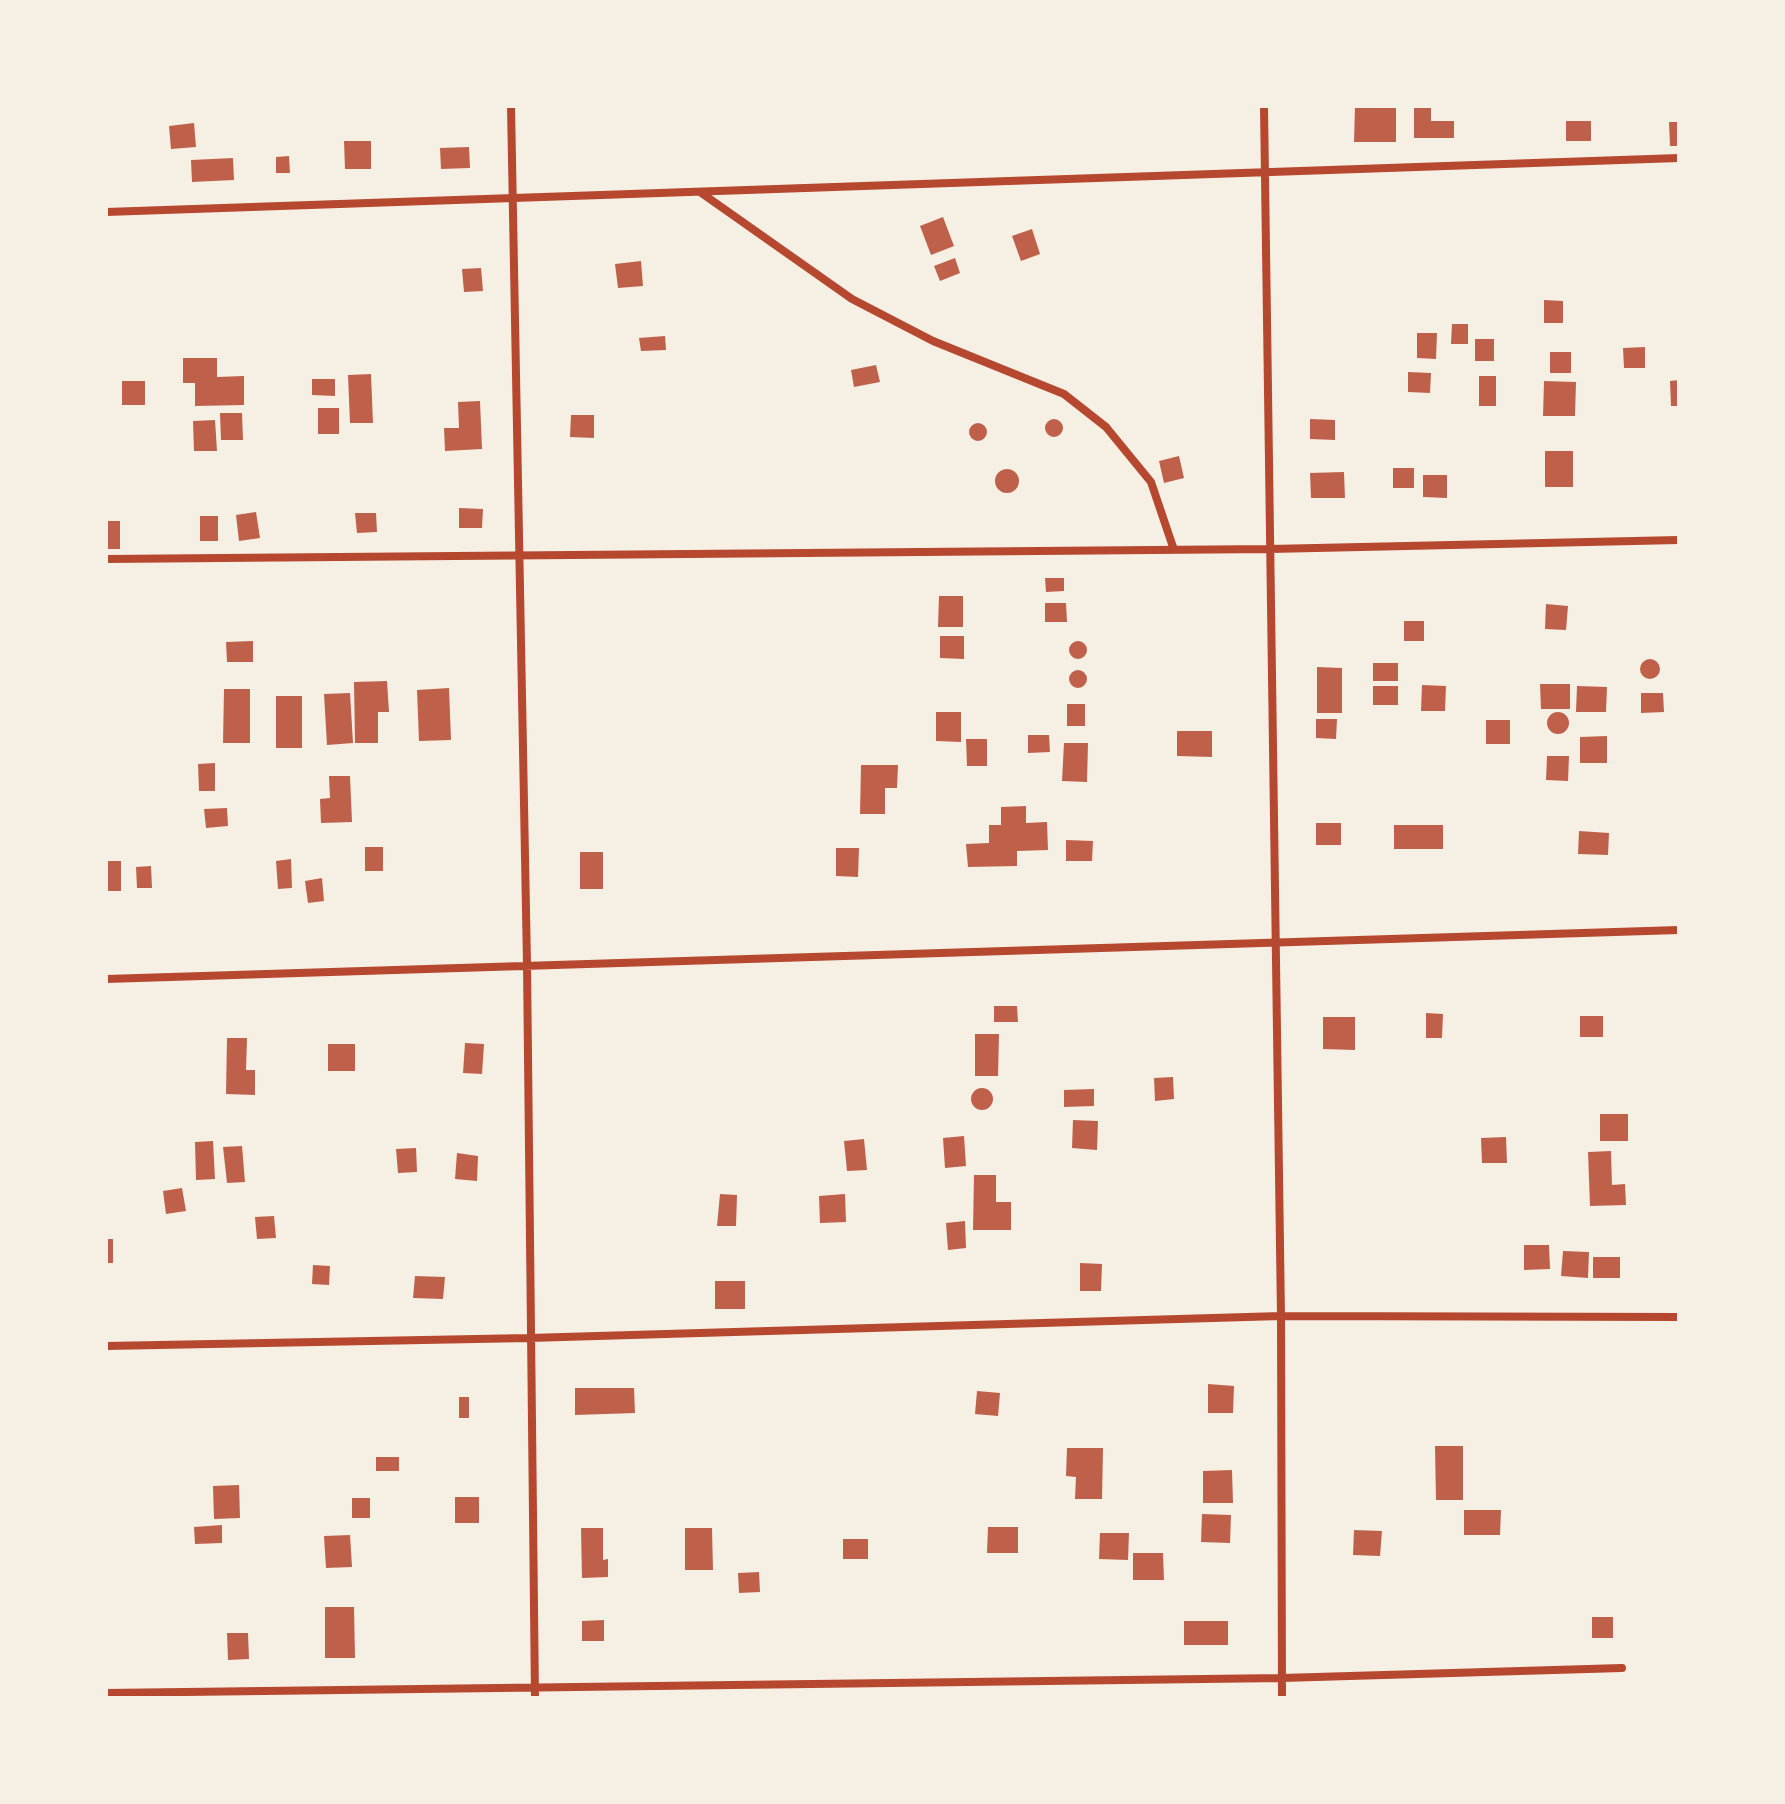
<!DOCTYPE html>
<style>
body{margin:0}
#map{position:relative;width:1785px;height:1804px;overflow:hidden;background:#f6efe4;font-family:Arial,sans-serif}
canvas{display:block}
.frame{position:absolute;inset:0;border:108px solid #f6efe4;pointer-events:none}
</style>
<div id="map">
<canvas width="1785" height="1804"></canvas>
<div class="frame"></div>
</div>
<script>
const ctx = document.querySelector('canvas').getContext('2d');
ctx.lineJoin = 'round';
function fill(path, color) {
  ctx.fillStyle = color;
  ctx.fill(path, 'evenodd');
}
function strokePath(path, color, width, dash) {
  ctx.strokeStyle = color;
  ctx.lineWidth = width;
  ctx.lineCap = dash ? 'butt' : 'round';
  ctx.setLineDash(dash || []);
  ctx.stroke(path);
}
fill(new Path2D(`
 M1355 106H1396V142H1354Z
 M1414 106H1431V121H1454V138H1414Z
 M1566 121H1591V141H1566Z
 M1669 122H1679V146H1670Z
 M194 123 196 147 171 149 169 126Z
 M344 141H371V169H345Z
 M469 147 470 168 441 169 440 148Z
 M289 156 290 173H276V157Z
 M233 158 234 180 192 182 191 160Z
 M943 217 954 246 931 255 920 226Z
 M1032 229 1040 254 1021 261 1012 236Z
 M955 258 960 273 940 281 934 266Z
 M641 261 643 286 618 288 615 264Z
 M481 268 483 291 464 292 462 269Z
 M1544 300 1563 301V323H1544Z
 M1452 324H1468V344H1451Z
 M1417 333H1437L1436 359 1417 358Z
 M665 336 666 350 641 351 639 338Z
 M1475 339H1494V361H1475Z
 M1645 347V368H1624L1623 348Z
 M1550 352H1571V373H1550Z
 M183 358H217V377L244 376V405L195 406V383H183Z
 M876 365 880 382 854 387 851 370Z
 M1408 372 1431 373 1430 393 1408 392Z
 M371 374 373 423H350L348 375Z
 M1479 376H1496V406H1479Z
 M312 379H335V396L312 395Z
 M1679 380V406H1671L1670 381Z
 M122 381H145V405H122Z
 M1544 381 1576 382 1575 416H1543Z
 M480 401 482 449 445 451 444 428H459L458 402Z
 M318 408H339V434H318Z
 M220 413H242L243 440H221Z
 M571 415H594V438L570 437Z
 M1045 428a9 9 0 1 1 18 0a9 9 0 1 1-18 0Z
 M1310 419 1335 420V440L1310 439Z
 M215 420 217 451H194L193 421Z
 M969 432a9 9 0 1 1 18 0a9 9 0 1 1-18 0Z
 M1545 451H1573V487H1545Z
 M1179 456 1184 478 1164 483 1159 461Z
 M1393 468H1414V488H1393Z
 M995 481a12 12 0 1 1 24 0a12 12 0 1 1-24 0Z
 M1344 472 1345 498H1311L1310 473Z
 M1423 475H1447V498L1423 497Z
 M459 508 483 509 482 528H459Z
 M256 512 260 538 239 541 236 515Z
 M355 513H376L377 532 357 533Z
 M200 516H218V541H200Z
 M106 521H120V549H106Z
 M1045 578H1064V591L1046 592Z
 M939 596H963V627H938Z
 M1045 603H1066L1067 622H1045Z
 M1546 604 1568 606 1566 630 1545 629Z
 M1404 621H1424V641H1404Z
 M940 636H964V659L940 658Z
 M253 641V662H227L226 642Z
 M1069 650a9 9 0 1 1 18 0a9 9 0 1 1-18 0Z
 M1640 669a10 10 0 1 1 20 0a10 10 0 1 1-20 0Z
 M1373 663H1398V681H1373Z
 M1317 667 1342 668V713H1317Z
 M1069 679a9 9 0 1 1 18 0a9 9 0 1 1-18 0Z
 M387 681 389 712H378V743H355L354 682Z
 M1540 684H1570V709H1541Z
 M1422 685 1446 686 1445 711H1421Z
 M1373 686H1398V705H1373Z
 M1577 686 1607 687 1606 712H1576Z
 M449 688 451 740 419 741 417 690Z
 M224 689H250V743H223Z
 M350 693 353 743 327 745 324 694Z
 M1641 693H1663L1664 712 1641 713Z
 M276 696H302V748H276Z
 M1067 704H1085V726H1067Z
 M1547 723a11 11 0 1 1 22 0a11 11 0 1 1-22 0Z
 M936 712H961V742L936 741Z
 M1316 719H1337L1336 739 1316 738Z
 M1486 720H1510V744H1486Z
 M1177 731H1212V757L1177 756Z
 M1028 735H1049L1050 752 1028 753Z
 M1607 736V763H1580V737Z
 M966 739H987V766H967Z
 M1064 743H1088L1087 782 1062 781Z
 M1547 756H1569L1568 781 1546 780Z
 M215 763V791H199L198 764Z
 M861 765H898L897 788H885V814H860Z
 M329 776H350L352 822 321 823 320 799 330 798Z
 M1026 806V823L1047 822 1048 850 1017 851V866L968 867 966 844 989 843V825H1001V807Z
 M227 808 228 826 206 828 204 809Z
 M1316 823H1341V845H1316Z
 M1394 825H1443V849H1394Z
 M1579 831 1609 833 1608 855 1578 854Z
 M1066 840 1093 841 1092 861H1066Z
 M365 847H383V871H365Z
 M836 848H859L858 877 836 876Z
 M580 852H603V889H580Z
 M291 859 292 888 278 889 276 861Z
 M106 861H121V891H106Z
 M151 866 152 888H137L136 867Z
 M322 878 324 901 308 903 305 881Z
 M994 1006H1017L1018 1022H994Z
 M1426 1013 1443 1014 1442 1038H1426Z
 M1580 1016H1603V1037H1580Z
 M1323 1017H1355V1050L1323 1049Z
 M975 1034H999L998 1076H975Z
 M227 1038H247L246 1070H255V1095L226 1094Z
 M465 1043 484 1044 482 1074 463 1073Z
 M328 1044H355V1071H328Z
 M1173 1077 1174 1099 1155 1101 1154 1078Z
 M971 1099a11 11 0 1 1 22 0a11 11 0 1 1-22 0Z
 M1094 1089V1106L1064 1107V1090Z
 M1600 1114H1628V1141H1600Z
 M1073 1120 1098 1121 1097 1150 1072 1148Z
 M964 1136 966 1166 945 1168 943 1138Z
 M1506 1137 1507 1163H1482L1481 1138Z
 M864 1139 867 1170 847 1171 844 1141Z
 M213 1141 215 1179 196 1180 195 1142Z
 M242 1146 245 1182 227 1183 223 1147Z
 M416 1148 417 1172 398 1173 396 1149Z
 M1611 1151 1612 1185 1625 1184 1626 1205 1590 1206 1588 1152Z
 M457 1153 478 1156 477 1181 455 1179Z
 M974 1175H996V1202H1011V1230H973Z
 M182 1188 186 1211 166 1214 163 1191Z
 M720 1194 737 1195 736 1226H717Z
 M845 1194 846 1222 820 1223 819 1196Z
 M274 1216 276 1238 257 1239 255 1217Z
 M965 1221 966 1248 948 1250 946 1223Z
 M106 1239H113V1263H106Z
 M1524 1245H1549L1550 1269 1524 1270Z
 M1563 1251 1589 1252 1588 1278 1561 1276Z
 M1593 1257H1620V1278H1593Z
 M1080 1263 1102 1264 1101 1291H1080Z
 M313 1265 330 1266 329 1285 312 1284Z
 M415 1276 445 1277 443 1299 413 1298Z
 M715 1281H745V1309H715Z
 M1208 1384 1234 1386 1233 1413H1208Z
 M575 1388H634L635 1413 575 1415Z
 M977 1391 1000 1393 998 1416 975 1414Z
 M459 1397H469V1418H459Z
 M1435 1446H1463V1500H1436Z
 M1067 1448H1103L1102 1499H1075L1076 1477 1066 1476Z
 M376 1457H399V1471H376Z
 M1232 1470 1233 1503H1203V1471Z
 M239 1485 240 1518 214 1519 213 1486Z
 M455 1497H479V1523H455Z
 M352 1498H370V1518H352Z
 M1464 1510H1501L1500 1535H1464Z
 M1202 1514 1231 1515 1230 1543 1201 1542Z
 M222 1525V1543L195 1544 194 1527Z
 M988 1527H1018V1553H987Z
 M581 1528H603V1560L608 1559V1577L582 1578Z
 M685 1528H712L713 1570H685Z
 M1354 1530 1382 1531 1380 1556 1353 1555Z
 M1100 1533H1129L1128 1560 1099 1559Z
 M350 1535 352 1567 326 1568 324 1536Z
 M843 1539H868V1559H843Z
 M1133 1553H1163L1164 1580H1133Z
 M759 1572 760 1592 739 1593 738 1573Z
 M325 1607H354L355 1658H325Z
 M1592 1617H1613V1638H1592Z
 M604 1620V1641H582V1621Z
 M1184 1621H1228V1645H1184Z
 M227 1633H248L249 1659 228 1660Z`), '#bf614a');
strokePath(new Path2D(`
 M511 106 527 964 535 1698
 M1264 106 1281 1316 1282 1698
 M700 192 852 299 933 341 1064 394 1106 427 1151 482 1174 550
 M106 212 1679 158
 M106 559 1270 549 1679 540
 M106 979 1679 930
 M106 1346 529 1338 1281 1316 1679 1317
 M106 1693 1282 1678 1622 1668`), '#b5482f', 8);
</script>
